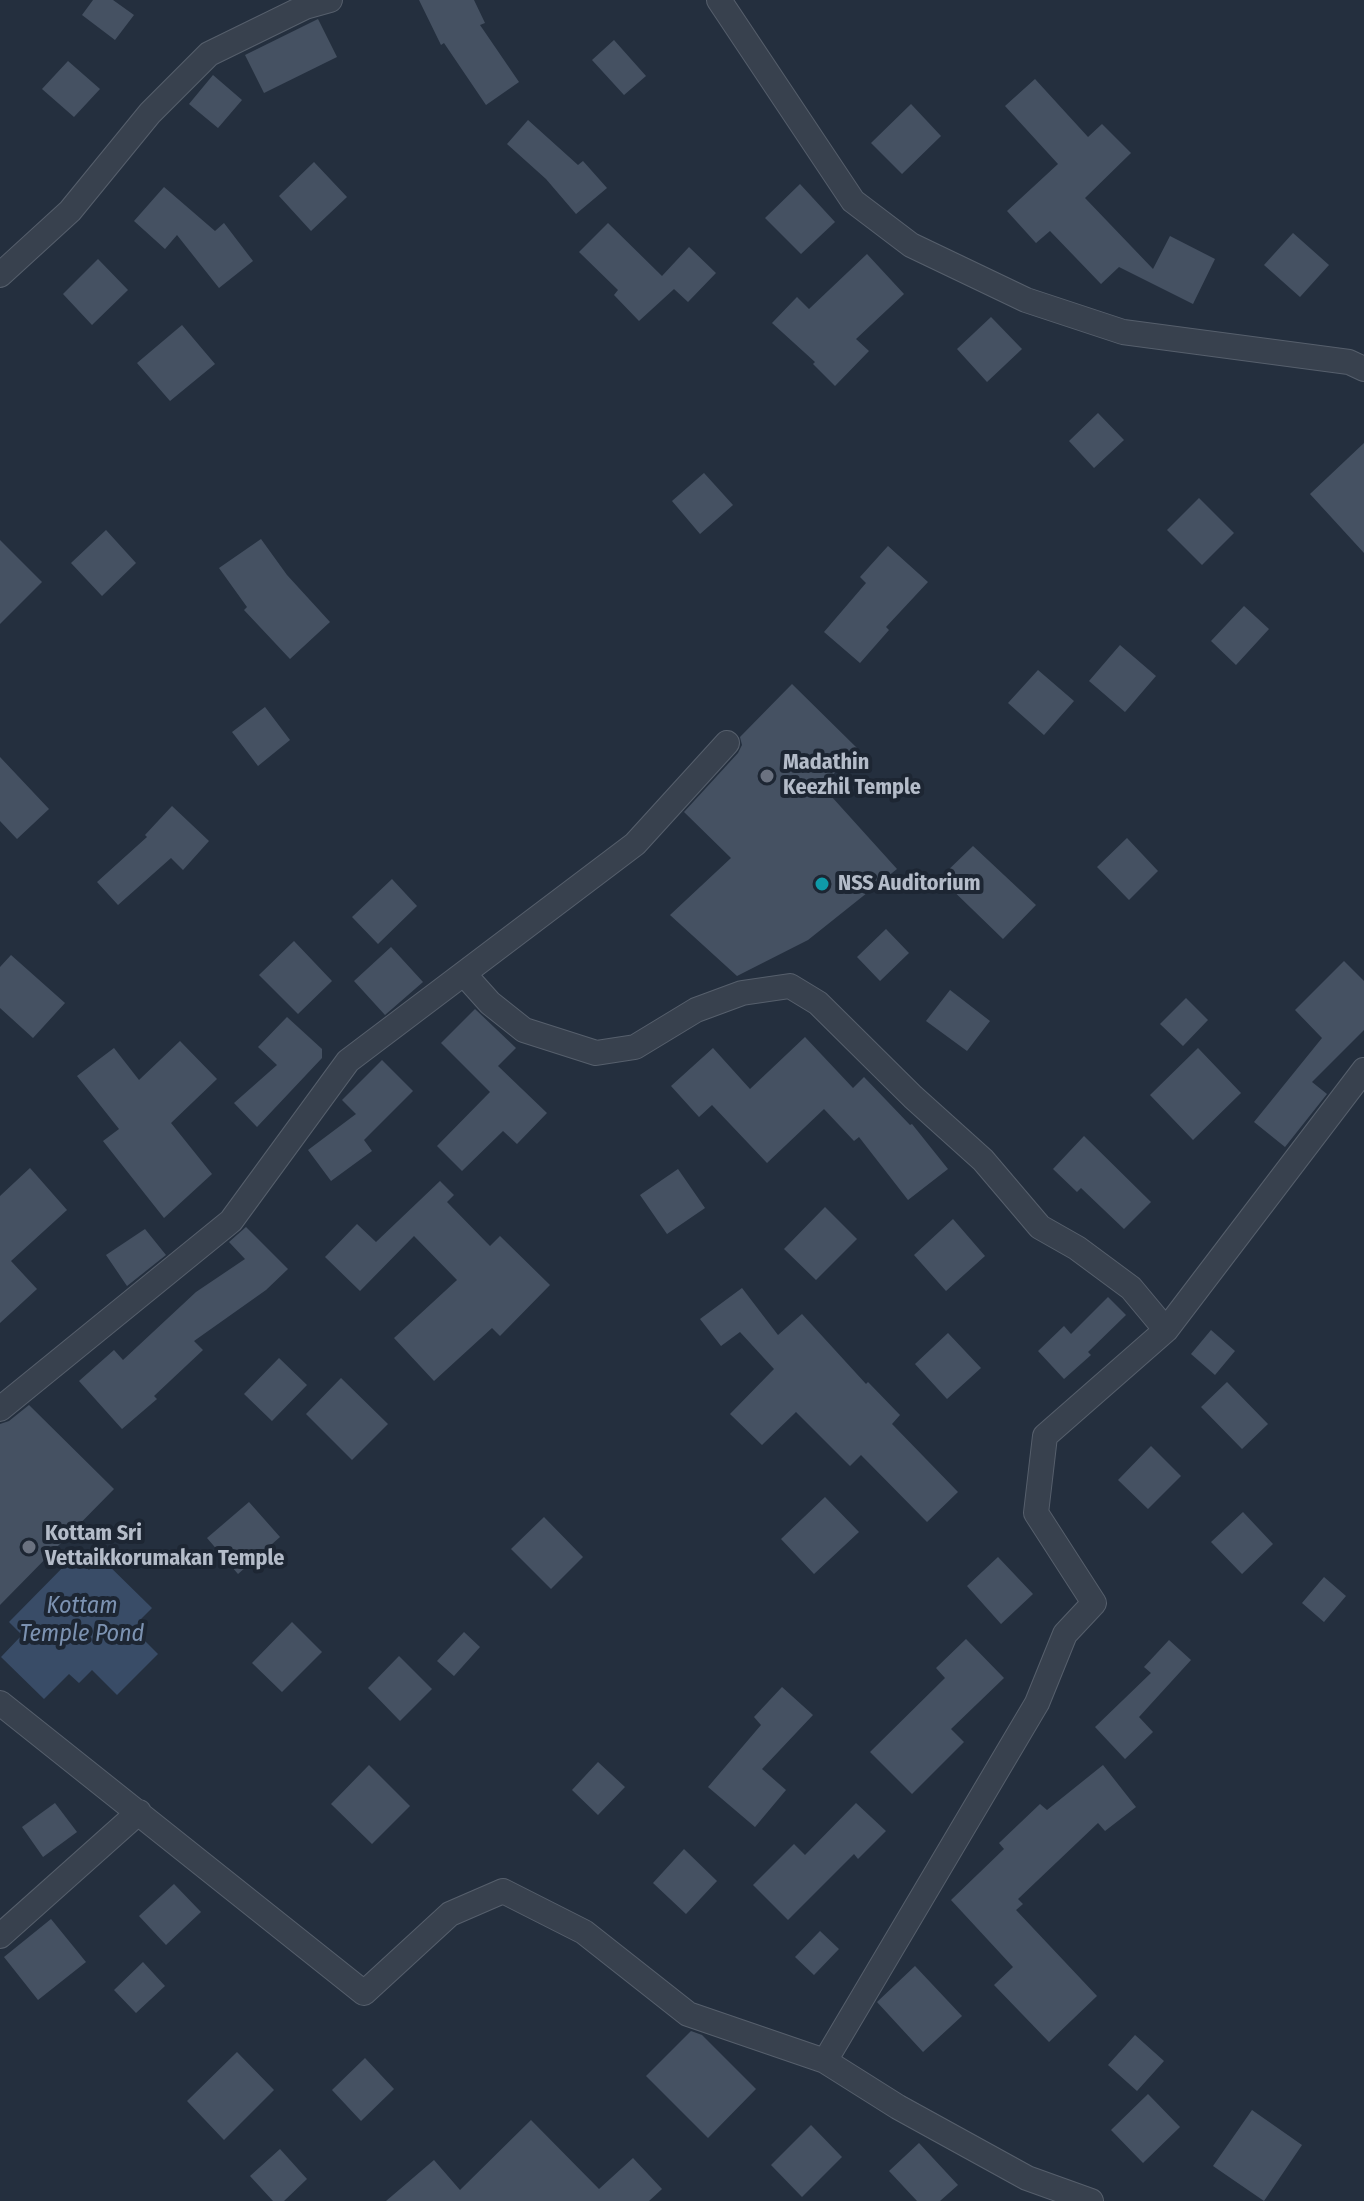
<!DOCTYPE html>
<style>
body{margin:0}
canvas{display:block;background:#242f3e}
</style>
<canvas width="1364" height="2201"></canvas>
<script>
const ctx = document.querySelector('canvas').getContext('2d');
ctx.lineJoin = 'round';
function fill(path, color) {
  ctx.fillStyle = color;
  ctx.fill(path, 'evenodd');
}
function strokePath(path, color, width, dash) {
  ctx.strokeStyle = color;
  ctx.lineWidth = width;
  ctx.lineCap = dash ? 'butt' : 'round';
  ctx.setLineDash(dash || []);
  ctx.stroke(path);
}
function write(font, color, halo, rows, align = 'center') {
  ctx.font = font + ' "Fira Sans Condensed",sans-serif';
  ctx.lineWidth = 8;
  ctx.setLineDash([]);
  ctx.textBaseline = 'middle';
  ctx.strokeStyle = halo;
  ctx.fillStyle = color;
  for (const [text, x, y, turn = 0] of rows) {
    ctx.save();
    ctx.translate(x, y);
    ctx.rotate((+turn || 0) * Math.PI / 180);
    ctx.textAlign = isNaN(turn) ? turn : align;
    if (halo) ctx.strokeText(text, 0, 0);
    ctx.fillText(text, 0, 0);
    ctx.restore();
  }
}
fill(new Path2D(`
 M74 1556 89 1570 101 1558 152 1608 138 1622 146 1630 140 1636 158 1654 117 1695 92 1670 79 1683 69 1674 44 1699 1 1657 22 1635 9 1622Z`), '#394c67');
fill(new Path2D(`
 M93 0H113L134 15 115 40 82 15Z
 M419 0H474L485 23 480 25 519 82 486 105 444 43 441 45Z
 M318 19 337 57 264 93 245 55Z
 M614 40 646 76 624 95 592 60Z
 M68 61 100 89 74 117 42 89Z
 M213 75 242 100 218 128 189 104Z
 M1035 79 1088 137 1102 124 1131 153 1085 198 1153 269 1170 236 1215 259 1193 304 1119 267 1101 284 1050 231 1036 243 1007 211 1058 164 1005 106Z
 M911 104 941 136 902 174 871 143Z
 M528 120 578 165 583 161 607 188 576 214 546 179 507 144Z
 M314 162 347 197 311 231 279 196Z
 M800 184 835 222 801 254 765 218Z
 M164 187 215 231 224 223 253 261 219 288 177 235 165 249 134 221Z
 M608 223 662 276 689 247 716 273 688 302 674 289 639 321 614 295 618 290 579 252Z
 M1293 233 1329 265 1300 297 1264 265Z
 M867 254 904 294 856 339 869 351 835 386 813 364 815 362 772 323 797 297 809 309Z
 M98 259 128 290 92 325 63 294Z
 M991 317 1022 349 987 382 957 349Z
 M182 325 215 364 170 401 137 363Z
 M1098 413 1124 440 1094 468 1069 441Z
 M1364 443V553L1310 494Z
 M704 473 733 505 700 534 672 501Z
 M1199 498 1234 533 1202 565 1167 530Z
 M106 530 136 563 102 596 71 563Z
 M261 539 287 575 330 622 290 659 244 610 247 607 219 568Z
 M0 540 42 582 0 624Z
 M888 546 928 582 886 627 889 630 860 663 824 632 866 583 860 577Z
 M1244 606 1269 629 1236 665 1211 641Z
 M1120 645 1156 676 1125 712 1089 681Z
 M1038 670 1074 701 1044 735 1008 703Z
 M792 684 858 749 822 786 897 869 808 940 737 976 670 915 731 858 684 812 738 753 742 745 740 737Z
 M265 707 290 740 258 766 232 732Z
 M0 757 49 809 17 839 0 821Z
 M172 806 209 841 183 870 171 858 118 905 97 882 147 837 145 835Z
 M1127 838 1158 871 1129 900 1097 867Z
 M973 846 1036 905 1003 939 940 878Z
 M392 879 417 906 378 944 352 917Z
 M886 929 909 953 880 981 857 957Z
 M294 941 332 981 298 1014 259 975Z
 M391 947 423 982 385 1015 354 981Z
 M11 955 65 1003 33 1038 0 1008V967Z
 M1344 961 1364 981V1030L1312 1082 1327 1094 1285 1147 1254 1122 1322 1038 1295 1010Z
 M950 990 990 1021 967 1051 926 1021Z
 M1186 998 1208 1020 1183 1046 1160 1024Z
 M475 1009 516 1048 498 1066 547 1113 517 1144 503 1131 462 1171 437 1146 490 1092 441 1043Z
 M287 1017 322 1049V1058L257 1127 234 1103 277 1065 258 1047Z
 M805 1037 853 1088 864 1077 910 1125 912 1124 948 1169 908 1200 859 1137 854 1141 824 1109 767 1163 712 1105 699 1117 671 1086 713 1048 750 1089Z
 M180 1041 217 1079 171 1123 212 1174 164 1218 103 1141 119 1129 77 1076 114 1048 139 1080Z
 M1198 1048 1241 1093 1193 1140 1150 1095Z
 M382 1060 413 1091 364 1140 372 1151 331 1181 308 1150 356 1114 342 1100Z
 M1084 1136 1151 1202 1124 1229 1081 1188 1077 1192 1053 1169Z
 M30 1168 67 1210 11 1261 37 1289 0 1323V1196Z
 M678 1169 705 1208 667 1234 640 1195Z
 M440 1181 454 1195 447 1202 490 1246 500 1236 550 1285 500 1336 492 1328 434 1381 394 1338 457 1280 414 1236 360 1291 325 1257 357 1224 376 1242Z
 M825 1207 857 1239 816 1280 784 1249Z
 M953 1219 985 1256 946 1291 914 1255Z
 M246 1227 288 1269 266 1290 194 1341 203 1350 154 1396 157 1399 122 1429 79 1381 114 1350 123 1360 196 1292 245 1259 229 1242Z
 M145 1229 166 1255 127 1286 106 1255Z
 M742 1288 778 1335 802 1314 866 1384 868 1382 900 1415 892 1424 958 1492 927 1522 861 1455 850 1466 796 1412 762 1445 730 1414 774 1369 740 1332 721 1346 700 1319Z
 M1108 1297 1126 1315 1088 1352 1091 1355 1064 1379 1038 1351 1064 1326 1071 1334Z
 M1211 1330 1235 1351 1215 1375 1191 1354Z
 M948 1333 981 1368 947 1399 915 1364Z
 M279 1358 307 1385 272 1421 244 1394Z
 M341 1378 388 1424 352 1460 306 1414Z
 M1227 1382 1268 1424 1242 1449 1201 1407Z
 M29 1405 114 1489 0 1605V1424L9 1421Z
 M1151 1446 1181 1476 1148 1509 1118 1480Z
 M825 1497 859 1532 814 1574 781 1539Z
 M249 1502 280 1537 238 1574 207 1538Z
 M1243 1512 1273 1544 1242 1574 1211 1542Z
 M544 1517 583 1557 551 1589 511 1549Z
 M998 1557 1033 1594 1001 1624 967 1586Z
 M1324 1577 1346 1596 1324 1622 1302 1603Z
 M292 1622 322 1652 282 1692 252 1663Z
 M464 1632 480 1647 454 1676 437 1661Z
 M966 1639 1004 1678 951 1729 964 1742 912 1794 870 1752 945 1678 936 1668Z
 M1169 1640 1191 1660 1139 1717 1153 1732 1125 1759 1095 1727 1151 1673 1144 1667Z
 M399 1656 432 1689 400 1721 368 1688Z
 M782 1687 813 1715 762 1769 786 1790 755 1827 708 1787 761 1725 754 1717Z
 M598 1762 625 1787 598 1815 572 1790Z
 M369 1765 410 1806 372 1844 331 1804Z
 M1103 1765 1136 1807 1105 1831 1098 1823 1018 1899 1023 1904 1016 1910 1097 1996 1049 2042 994 1985 1013 1967 951 1900 1004 1849 999 1843 1040 1804 1047 1810Z
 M55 1803 77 1832 43 1857 22 1827Z
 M856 1803 886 1831 858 1859 854 1854 788 1920 753 1885 794 1844 805 1855Z
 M684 1849 717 1881 686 1914 653 1883Z
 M174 1884 201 1912 166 1945 139 1916Z
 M51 1919 86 1962 38 2000 4 1957Z
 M820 1931 839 1949 814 1975 795 1957Z
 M143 1962 165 1986 136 2013 114 1990Z
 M915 1966 962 2016 923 2052 877 2002Z
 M691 2031 702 2035 756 2089 708 2138 646 2076Z
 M1135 2035 1164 2061 1137 2091 1108 2065Z
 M237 2052 274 2090 224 2140 187 2101Z
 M365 2058 394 2089 361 2121 332 2090Z
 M1148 2094 1180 2127 1143 2163 1111 2130Z
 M1252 2110 1302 2145 1264 2201 1213 2166Z
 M531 2120 599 2189 633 2158 662 2189 649 2201H386L434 2160 460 2190Z
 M811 2125 842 2157 802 2197 771 2165Z
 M919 2143 958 2185 940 2201H917L889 2171Z
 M280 2149 307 2179 284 2201H273L250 2176Z`), '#455162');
const minor = new Path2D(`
 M719 0 853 201 911 245 1026 300 1123 332 1349 362 1364 369
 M0 275 70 211 150 113 209 54 305 7 330 0
 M464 974 490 1003 524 1030 596 1053 635 1047 696 1010 742 993 790 986 818 1003 913 1097 983 1160 1040 1227 1077 1248 1131 1288 1166 1330
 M0 1409 231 1221 348 1061 635 844 727 743
 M0 1703 364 1993 450 1914 503 1891 584 1932 688 2014 825 2061 898 2107 1027 2178 1091 2201
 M0 1936 139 1812
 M825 2061 1037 1703 1065 1634 1094 1603 1036 1513 1045 1436 1166 1330 1364 1070`);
strokePath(minor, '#565f6c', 26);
strokePath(minor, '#38414e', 24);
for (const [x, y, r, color] of [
 [767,776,8,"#6b7280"],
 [822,884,8,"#0f9aa8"],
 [29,1547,8,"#6b7280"]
]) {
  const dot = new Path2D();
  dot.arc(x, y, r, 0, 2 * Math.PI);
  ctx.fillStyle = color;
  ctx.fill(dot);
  strokePath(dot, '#1d2633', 3);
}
write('bold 22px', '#b4bcc9', '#1d2633', [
 ["Madathin",783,763],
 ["Keezhil Temple",783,788],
 ["NSS Auditorium",838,884],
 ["Kottam Sri",45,1534],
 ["Vettaikkorumakan Temple",45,1559]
], 'left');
write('italic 24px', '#7c92b1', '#1d2633', [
 ["Kottam",82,1606],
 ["Temple Pond",82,1634]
]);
</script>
